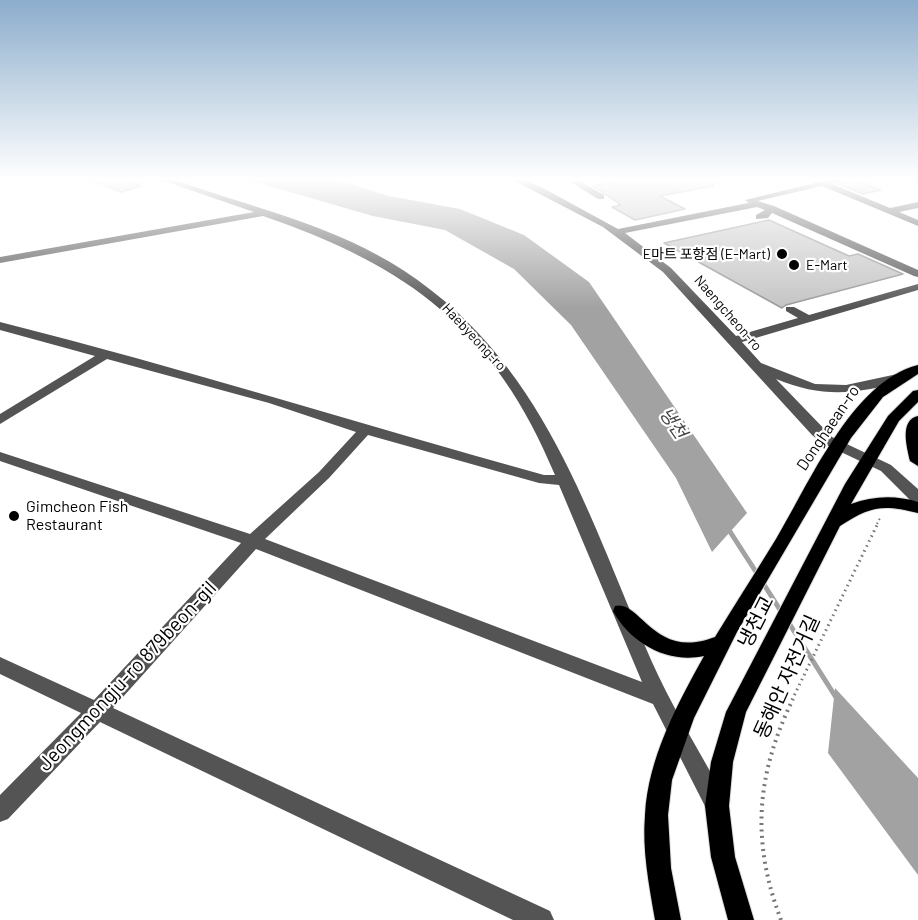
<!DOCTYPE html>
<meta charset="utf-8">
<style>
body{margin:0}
canvas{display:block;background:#fff}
</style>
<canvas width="918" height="920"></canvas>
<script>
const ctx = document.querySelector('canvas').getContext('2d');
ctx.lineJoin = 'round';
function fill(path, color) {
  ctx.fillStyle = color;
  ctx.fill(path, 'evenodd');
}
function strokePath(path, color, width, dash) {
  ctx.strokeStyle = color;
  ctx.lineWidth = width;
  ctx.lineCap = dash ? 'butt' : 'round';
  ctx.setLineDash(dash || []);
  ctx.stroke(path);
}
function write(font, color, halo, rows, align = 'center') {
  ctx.font = font + ' Barlow,"Noto Sans KR",sans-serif';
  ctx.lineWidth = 4.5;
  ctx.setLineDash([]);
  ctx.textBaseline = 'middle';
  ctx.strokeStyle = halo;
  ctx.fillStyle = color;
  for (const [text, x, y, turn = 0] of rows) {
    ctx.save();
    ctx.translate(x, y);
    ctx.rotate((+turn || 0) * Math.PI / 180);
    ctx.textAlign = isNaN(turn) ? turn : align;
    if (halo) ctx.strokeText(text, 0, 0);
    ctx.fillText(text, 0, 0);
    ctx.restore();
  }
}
fill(new Path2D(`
 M248 180H338L389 196 460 209 524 235 589 282 747 513 712 552 676 478 571 325 514 269 445 230 373 216Z
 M835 688 918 778V875L828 753Z`), '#a2a2a2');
strokePath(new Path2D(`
 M727 527 758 575
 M763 583 782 613
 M787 620 837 699`), '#a2a2a2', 5);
const building = new Path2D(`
 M92 180H125L141 186 121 192Z
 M623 180H712L713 186 660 196 685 209 635 220 612 207 621 205 593 186Z
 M846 180H854L881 190 863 194 838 184Z
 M769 220 849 256 858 254 903 274 786 305 782 308 664 243Z`);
fill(building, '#c4c4c4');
strokePath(building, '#989898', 1.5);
const major = new Path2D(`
 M918 365V374L883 397 851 438 737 632 694 718 672 780 668 815 671 868 681 920H655C649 885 642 850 645 815 648 758 677 705 704 656 668 664 630 643 613 611L615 606C640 599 654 661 715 637 735 604 756 572 776 539 808 486 852 381 918 365Z
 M918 390V402L899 421 851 504C873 496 895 495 918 502V513C883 504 870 506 840 526L746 712 733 762 729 806 735 857 754 920H728L711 857 705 806 711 762 726 712 845 484 888 416 913 391Z
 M918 416V466L910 461C907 448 899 420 918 416Z`);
strokePath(major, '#dbdbdb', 2);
strokePath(new Path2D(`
 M877 524 881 516`), '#767676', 2, [1.5, 3]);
strokePath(new Path2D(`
 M792 700 878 523`), '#767676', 3, [1.5, 4]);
strokePath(new Path2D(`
 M781 920C751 841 756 775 793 699`), '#767676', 4, [2, 4.5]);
fill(new Path2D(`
 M161 180H174C246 205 324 223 390 262 548 357 587 518 658 675 678 717 703 758 725 798L729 806 725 814 717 817 709 814 653 704 256 549 113 708 550 911 554 920H513L100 722 8 819 0 822V795L81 713 0 674V657L94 700 241 543 0 461V452L250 534 319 472 356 432 269 403 107 359 0 424V414L95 356 0 330V322C183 368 363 425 544 475H555C495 330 409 266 263 216L0 263V257L254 212ZM368 435 539 483 559 485 642 682 265 539 329 478Z
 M513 180H525L543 188 618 229 758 201 774 206 918 270V277L914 276 772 213 768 218 756 219V215L765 210 757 207 625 233 671 268 736 336 798 318 786 311V307H794L809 315 918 284V290L742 342 761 363 815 384 846 385 902 373 907 374 909 377 907 380C857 394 825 399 776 379L832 437 891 465 918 489V503L912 502 881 471 822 443 812 435 663 272 603 227Z
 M582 180 581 182 604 195V199H598L569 181Z
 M827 180H844L832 184 890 208 918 202V208L899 212 918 220V226L822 186 749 203 745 200Z`), '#545454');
fill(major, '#000');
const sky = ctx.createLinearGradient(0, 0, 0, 309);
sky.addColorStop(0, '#8cadcc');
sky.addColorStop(0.58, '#fff');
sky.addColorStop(1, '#ffffff00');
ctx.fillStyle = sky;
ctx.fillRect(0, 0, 918, 309);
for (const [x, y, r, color] of [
 [782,254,6,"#000"],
 [794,265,6,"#000"],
 [14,516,6,"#000"]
]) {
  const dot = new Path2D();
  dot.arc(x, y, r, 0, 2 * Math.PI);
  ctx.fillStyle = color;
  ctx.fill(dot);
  strokePath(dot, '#fff', 2);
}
write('14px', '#000', '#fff', [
 ["E마트 포항점 (E-Mart)",770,254],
 ["E-Mart",806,265,"left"]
], 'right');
write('14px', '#000', '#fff', [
 ["Naengcheon-ro",728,313,49],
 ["Haebyeong-ro",474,337,47]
]);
write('16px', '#000', '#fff', [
 ["Donghaean-ro",828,428,-56]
]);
write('16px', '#000', '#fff', [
 ["Gimcheon Fish",26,507],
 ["Restaurant",26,525]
], 'left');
write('italic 18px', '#434343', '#fff', [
 ["냉천",673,423,55]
]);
write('20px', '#000', '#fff', [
 ["냉천교",756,622,-63],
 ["Jeongmongju-ro 879beon-gil",127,676,-47],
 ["동해안 자전거길",787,677,-66]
]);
</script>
